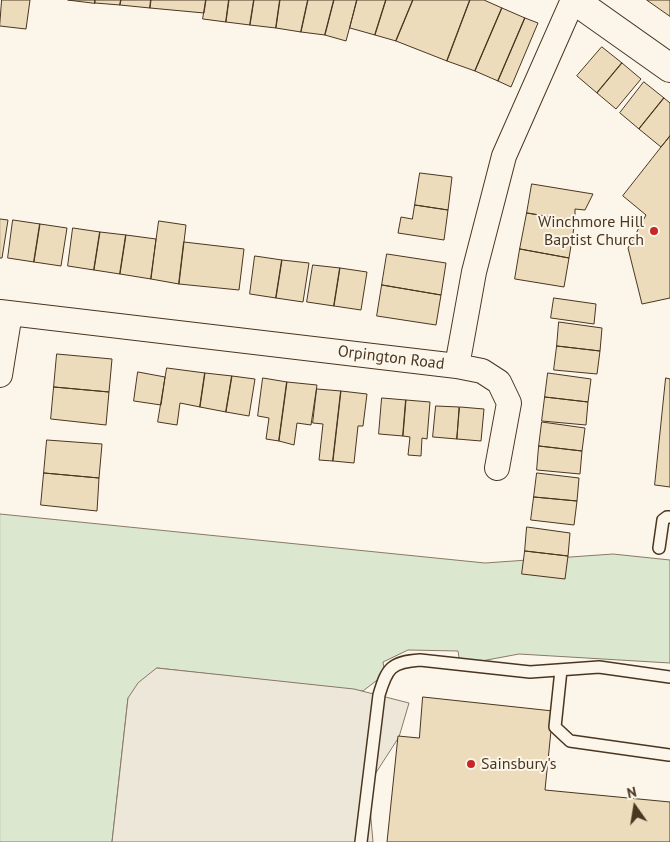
<!DOCTYPE html>
<style>
body{margin:0}
#map{position:relative;width:670px;height:842px;overflow:hidden;background:#fbf6e9;font-family:"PT Sans",sans-serif}
canvas{display:block}
.north{position:absolute;left:610px;top:782px;width:50px;height:50px;-webkit-text-stroke:4px #fbf6e9;paint-order:stroke;rotate:347deg;font-size:14px;font-weight:700;line-height:20px;text-align:center;color:#4a3520}
.north::after{content:'';display:block;margin:auto;width:18px;height:22px;background:#4a3520;clip-path:polygon(50% 0,100% 100%,50% 72%,0 100%)}
</style>
<div id="map">
<canvas width="670" height="842"></canvas>
<div class="north">N</div>
</div>
<script>
const ctx = document.querySelector('canvas').getContext('2d');
ctx.lineJoin = 'round';
function fill(path, color) {
  ctx.fillStyle = color;
  ctx.fill(path, 'evenodd');
}
function strokePath(path, color, width, dash) {
  ctx.strokeStyle = color;
  ctx.lineWidth = width;
  ctx.lineCap = dash ? 'butt' : 'round';
  ctx.setLineDash(dash || []);
  ctx.stroke(path);
}
function write(font, color, halo, rows, align = 'center') {
  ctx.font = font + ' "PT Sans",sans-serif';
  ctx.lineWidth = 4;
  ctx.setLineDash([]);
  ctx.textBaseline = 'middle';
  ctx.strokeStyle = halo;
  ctx.fillStyle = color;
  for (const [text, x, y, turn = 0] of rows) {
    ctx.save();
    ctx.translate(x, y);
    ctx.rotate((+turn || 0) * Math.PI / 180);
    ctx.textAlign = isNaN(turn) ? turn : align;
    if (halo) ctx.strokeText(text, 0, 0);
    ctx.fillText(text, 0, 0);
    ctx.restore();
  }
}
const green = new Path2D(`
 M0 514 485 563 613 554 670 560V663L519 654 460 665 458 651 408 650 383 662 385 674 363 691 157 668 128 698 112 842H0Z`);
fill(green, '#dce7d0');
strokePath(green, '#887966', 1);
const parking = new Path2D(`
 M157 668 354 689 409 703 399 737 368 785 373 842H112L128 698 138 683Z`);
fill(parking, '#ede7d9');
strokePath(parking, '#887966', 1);
const building = new Path2D(`
 M2 0H30L26 29 0 26Z
 M68 0H95V3Z
 M95 0H121L120 5 95 3Z
 M121 0H151L150 8 120 5Z
 M151 0H206L204 13 150 8Z
 M206 0H229L226 22 203 19Z
 M229 0H254L250 25 226 22Z
 M254 0H280L276 28 250 25Z
 M280 0H308L301 32 276 28Z
 M308 0H334L325 35 301 32Z
 M334 0H357L346 41 325 35Z
 M357 0H386L375 35 350 28Z
 M386 0H413L396 41 375 35Z
 M413 0H470L447 61 396 41Z
 M470 0H484L502 8 475 71 447 61Z
 M647 0H670V16Z
 M502 8 525 18 498 81 475 71Z
 M525 18 538 23 511 87 498 81Z
 M602 47 622 63 597 93 577 76Z
 M622 63 641 79 616 109 597 93Z
 M644 82 664 98 639 129 620 113Z
 M664 98 670 103V136L661 147 639 129Z
 M670 136V298L642 304 628 248 646 215 623 196Z
 M420 173 452 177 448 210 415 205Z
 M532 184 593 194 585 210 575 209V221L527 213Z
 M415 205 448 210 444 240 398 233 401 217 412 219Z
 M527 213 575 221 569 258 520 249Z
 M0 219 8 220 2 258H0Z
 M13 220 40 224 34 262 8 258Z
 M159 221 186 225 179 284 151 279Z
 M40 224 67 228 61 266 34 262Z
 M73 228 100 232 94 270 68 266Z
 M100 232 126 235 120 274 94 270Z
 M126 235 156 239 151 279 120 274Z
 M184 242 244 249 239 290 179 284Z
 M520 249 569 258 564 287 515 279Z
 M387 254 446 263 441 295 382 285Z
 M255 256 282 260 276 298 250 294Z
 M282 260 309 263 303 302 276 298Z
 M313 265 340 268 334 306 307 302Z
 M340 268 367 272 361 310 334 306Z
 M382 285 441 295 436 325 377 316Z
 M554 298 596 304 594 324 551 318Z
 M559 322 602 328 600 351 557 346Z
 M557 346 600 351 597 374 554 370Z
 M57 354 112 359 109 392 54 387Z
 M167 368 205 373 200 407 180 403 177 425 158 422Z
 M138 372 165 377 161 405 134 401Z
 M205 373 232 376 226 412 200 407Z
 M548 373 591 379 588 402 545 397Z
 M232 376 255 379 249 416 226 412Z
 M263 378 287 382 279 441 266 439 269 418 258 416Z
 M666 378 670 379V487L655 485Z
 M287 382 317 385 311 425 297 423 294 445 279 441Z
 M54 387 109 392 106 425 51 419Z
 M317 389 341 391 333 461 319 460 323 424 313 423Z
 M341 391 367 394 363 426H358L354 463 333 461Z
 M545 397 588 402 586 425 542 421Z
 M382 398 406 400 403 436 379 434Z
 M406 400 430 402 427 439 422 438 421 456 408 455 410 437 403 436Z
 M436 406 459 407 457 439 433 437Z
 M460 407 484 409 481 441 457 439Z
 M542 422 585 428 582 451 539 446Z
 M47 440 102 444 99 478 44 473Z
 M539 446 582 451 580 474 537 470Z
 M44 473 99 478 97 511 41 505Z
 M537 473 579 478 577 501 534 497Z
 M534 497 577 501 574 525 531 520Z
 M527 527 570 533 568 556 525 551Z
 M525 551 568 556 565 579 522 574Z
 M423 697 553 711 545 790 670 802V842H387L398 736 419 738Z`);
fill(building, '#ecdcbc');
strokePath(building, '#4a3520', 1);
const lane = new Path2D(`
 M659 548 663 520 667 517H670
 M561 670 555 727 570 741 669 755
 M361 842 379 695C387 668 391 662 420 660L530 672 599 667 670 677`);
const street = new Path2D(`
 M0 312 457 366 474 272 504 156 573 0
 M457 366 482 371 499 382 509 403 497 468
 M0 375 10 313`);
const secondary = new Path2D(`
 M574 0 670 68`);
strokePath(lane, '#4a3520', 14);
strokePath(street, '#4a3520', 26);
strokePath(secondary, '#4a3520', 30);
strokePath(lane, '#fbf6e9', 11);
strokePath(street, '#fbf6e9', 24);
strokePath(secondary, '#fbf6e9', 28);
for (const [x, y, r, color] of [
 [654,231,5,"#c62828"],
 [471,764,5,"#c62828"]
]) {
  const dot = new Path2D();
  dot.arc(x, y, r, 0, 2 * Math.PI);
  ctx.fillStyle = color;
  ctx.fill(dot);
  strokePath(dot, '#fbf6e9', 2);
}
write('16px', '#4a3520', '#fbf6e9', [
 ["Winchmore Hill",644,222],
 ["Baptist Church",644,240],
 ["Sainsbury's",481,764,"left"]
], 'right');
write('16px', '#4a3520', '#fbf6e9', [
 ["Orpington Road",391,358,7]
]);
</script>
